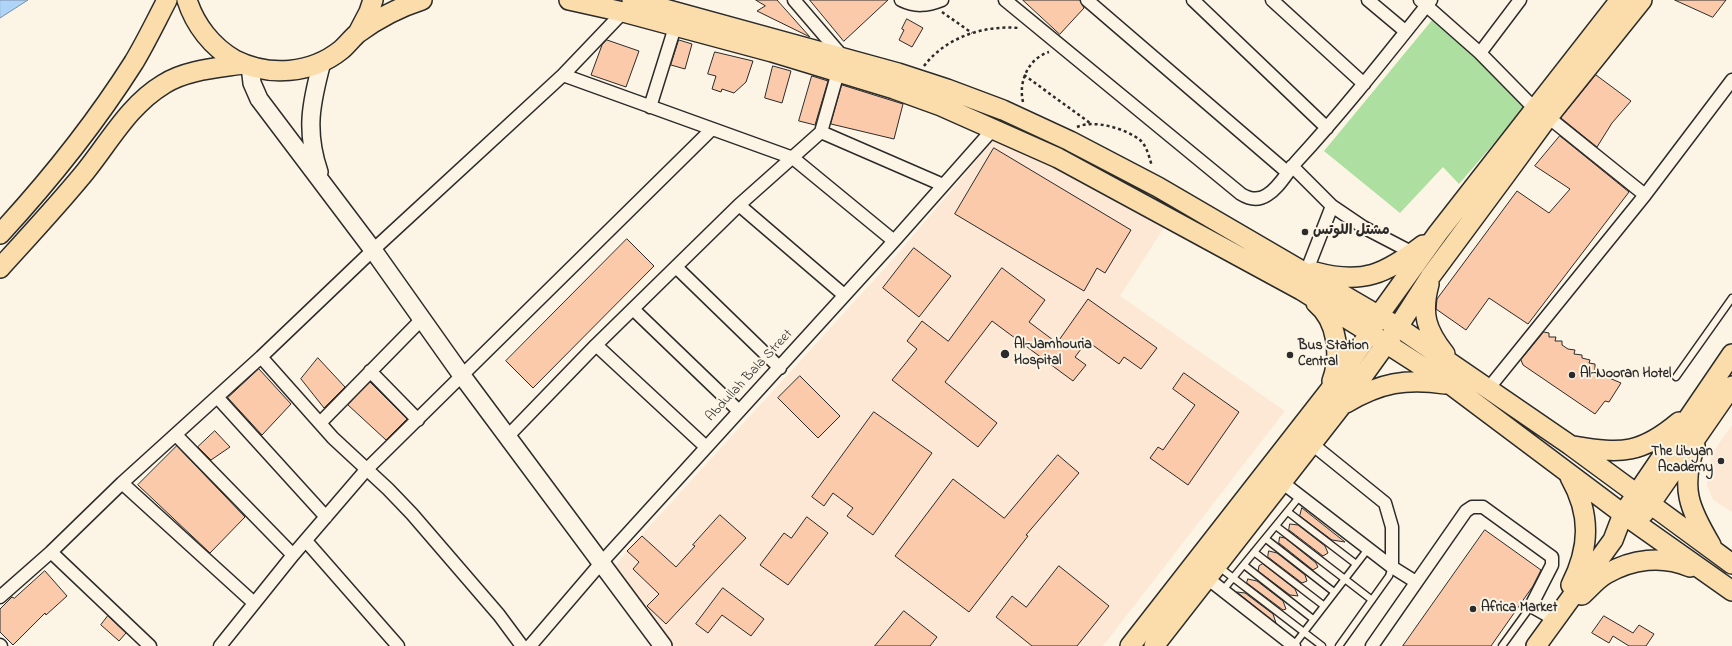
<!DOCTYPE html>
<meta charset="utf-8">
<style>
body{margin:0}
canvas{display:block;background:#fcf5e5}
</style>
<canvas width="1732" height="646"></canvas>
<script>
const ctx = document.querySelector('canvas').getContext('2d');
ctx.lineJoin = 'round';
function fill(path, color) {
  ctx.fillStyle = color;
  ctx.fill(path, 'evenodd');
}
function strokePath(path, color, width, dash) {
  ctx.strokeStyle = color;
  ctx.lineWidth = width;
  ctx.lineCap = dash ? 'butt' : 'round';
  ctx.setLineDash(dash || []);
  ctx.stroke(path);
}
function write(font, color, halo, rows, align = 'center') {
  ctx.font = font + ' "Indie Flower","Playpen Sans Arabic",sans-serif';
  ctx.lineWidth = 4;
  ctx.setLineDash([]);
  ctx.textBaseline = 'middle';
  ctx.strokeStyle = halo;
  ctx.fillStyle = color;
  for (const [text, x, y, turn = 0] of rows) {
    ctx.save();
    ctx.translate(x, y);
    ctx.rotate((+turn || 0) * Math.PI / 180);
    ctx.textAlign = isNaN(turn) ? turn : align;
    if (halo) ctx.strokeText(text, 0, 0);
    ctx.fillText(text, 0, 0);
    ctx.restore();
  }
}
fill(new Path2D(`
 M996 137 1167 223 1120 296 1285 411 1103 646H673L615 567 627 551 896 256Z
 M1732 425V512L1713 500 1707 485V471L1713 452Z`), '#fce8d4');
fill(new Path2D(`
 M1433 19 1527 105 1459 184 1443 167 1400 213 1324 151Z`), '#acdfa0');
const water = new Path2D(`
 M0 0H28L0 18Z`);
fill(water, '#aed4f8');
strokePath(water, '#7a90a6', 1);
const building = new Path2D(`
 M756 0H777L810 37 757 11 765 6Z
 M810 0H888L844 41Z
 M1023 0H1080L1084 8 1060 34Z
 M1675 0H1726L1713 17Z
 M907 19 923 28 912 47 899 40 904 30 902 29Z
 M607 40 639 51 626 87 591 75 602 45Z
 M679 40 692 44 685 69 671 65Z
 M715 52 753 61 746 82 734 93 722 89 721 92 712 89 716 76 708 74Z
 M773 66 791 71 782 103 765 98Z
 M1596 75 1631 101 1612 123 1597 147 1561 118Z
 M812 76 828 81 815 125 799 121Z
 M842 85 903 104 894 139 831 124Z
 M1560 136 1629 192 1528 324 1489 298 1466 330 1436 309 1437 299 1517 191 1549 213 1570 189 1535 166Z
 M994 148 1131 230 1105 273 1097 268 1084 291 955 214Z
 M627 239 654 266 533 388 506 361Z
 M914 248 951 276 919 317 883 288Z
 M1002 268 1045 300 1029 322 1057 343 1088 299 1157 348 1141 369 1124 357 1119 364 1087 341 1075 357 1086 365 1073 381 992 321 945 382 997 423 978 447 892 380 917 349 907 341 922 321 948 341Z
 M1544 332 1549 333V337H1556L1555 341H1562V345L1568 349 1575 350 1574 354 1582 355V358L1590 360 1589 363 1595 364V373H1606L1607 377 1621 383 1609 402 1605 401 1595 414 1523 365 1521 360Z
 M318 358 345 387 324 408 301 379Z
 M259 369 291 404 262 435 228 398Z
 M1184 373 1239 412 1188 485 1150 458 1158 447 1163 450 1195 405 1173 389Z
 M800 376 840 416 818 438 778 398Z
 M370 382 407 419 386 440 348 405Z
 M874 412 932 453 873 535 847 516 853 508 833 493 824 506 812 497Z
 M215 431 230 447 211 460 198 447Z
 M177 446 245 517 210 553 138 485Z
 M1058 455 1079 473 1026 535 1028 536 969 612 895 556 953 479 1004 518Z
 M1302 508 1345 542 1332 540 1300 516Z
 M720 515 746 538 666 624 647 606 659 594 633 569 639 562 627 551 642 536 676 567 695 546 693 545Z
 M807 517 828 533 788 585 760 565 784 533 791 538Z
 M1290 524 1298 525 1325 546 1328 553 1323 556 1289 530Z
 M1485 530 1541 570 1533 586 1491 646H1403Z
 M1280 537 1285 538 1316 563 1318 567 1313 570 1279 543Z
 M1269 551 1277 553 1305 575 1307 581 1302 583 1268 557Z
 M1263 564 1295 589 1298 596 1290 595 1258 571 1259 566Z
 M1059 566 1109 606 1077 646H1032L996 617 1012 596 1026 607Z
 M45 571 67 596 46 615 45 613 13 645 0 632V609L12 597 14 598Z
 M1248 579 1257 581 1283 601 1286 609 1283 610 1247 583Z
 M723 588 764 619 751 636 722 615 708 633 696 624Z
 M1237 592 1245 593 1273 614 1276 623Z
 M904 611 937 637 930 646H875Z
 M108 616 126 633 119 641 101 625Z
 M1604 616 1633 633 1639 625 1654 634 1646 646H1629L1613 636 1609 643 1592 633Z`);
fill(building, '#fbcaab');
strokePath(building, '#2b2b2b', 1);
const lane = new Path2D(`
 M1676 377 1732 298
 M1288 512 1356 564
 M1276 526 1372 600
 M1266 539 1334 592
 M1254 552 1323 605
 M1244 565 1313 619
 M1219 567 1322 646
 M1223 590 1300 496
 M1294 645 1368 549
 M1339 646 1389 576 1392 567
 M1502 646 1531 606`);
const street = new Path2D(`
 M794 0 842 56
 M901 0C915 7 927 6 942 0
 M1005 0 1241 194C1249 199 1258 201 1267 195 1279 188 1287 172 1297 161 1344 110 1387 55 1431 0
 M1087 0 1287 172
 M1193 0 1327 128
 M1272 0 1364 84
 M1368 0 1405 31
 M1420 0 1480 53 1535 109 1548 117 1645 195
 M1480 53 1520 0
 M563 75 793 158 894 241
 M650 107 675 27
 M821 132 838 72
 M1292 166 1332 206 1363 227 1413 253
 M739 205 821 132 943 185
 M676 267 780 368
 M1307 270 1332 206
 M634 310 739 411
 M596 345 706 447
 M261 357 333 438 388 489 412 514 499 615 522 646
 M370 371 418 420
 M1488 389 1645 195 1732 80
 M217 397 326 517
 M320 423 422 319
 M176 435 293 555
 M507 437 596 345 739 205 844 295
 M1312 444 1385 503 1392 527V567
 M122 483 254 603
 M1283 483 1392 567 1416 582
 M306 541 398 646
 M51 552 150 646
 M1204 573 1207 578 1294 646
 M0 597 51 552 122 483 261 357 373 250 563 75 627 8
 M0 645 1 646
 M220 646 293 555 366 470 712 129
 M530 646 601 563 894 241 994 128
 M1372 646 1466 511 1472 507H1483L1552 557V565L1531 606 1554 619`);
const secondary = new Path2D(`
 M250 66 252 83 259 99 373 250 463 377 663 646
 M319 172C305 131 311 103 322 62`);
const primary = new Path2D(`
 M187 0C195 25 212 47 235 60 269 77 311 74 341 50 347 45 352 38 358 33 377 19 400 7 422 0
 M569 0 623 12 772 52 894 89 941 106 1058 158 1301 290 1370 333 1451 385 1623 514 1732 591
 M632 0 898 73 947 89 1003 110 1070 141 1158 187 1398 327 1570 445 1732 564
 M358 33 369 12 373 0
 M0 234C48 182 96 122 134 62 146 42 156 21 167 0
 M0 268C29 236 58 205 85 172 110 141 129 105 164 84 186 70 217 68 243 64
 M1315 272C1363 285 1385 274 1423 245
 M1429 284C1421 314 1426 330 1445 354
 M1316 303C1338 321 1341 356 1332 381
 M1346 403C1380 383 1406 378 1445 384
 M1574 446C1622 454 1641 454 1679 422
 M1695 446C1680 488 1689 508 1711 545
 M1570 477C1591 514 1590 547 1571 585
 M1644 513 1732 386
 M1582 595C1590 588 1597 579 1606 574 1632 559 1662 555 1690 567
 M1130 646 1329 391 1370 333 1379 315 1438 233 1620 0
 M1154 646 1342 405 1398 327 1430 277 1507 173 1548 117 1642 0
 M1536 646 1613 540 1623 514 1732 354`);
strokePath(lane, '#2b2b2b', 9);
strokePath(street, '#2b2b2b', 15);
strokePath(secondary, '#2b2b2b', 20);
strokePath(primary, '#2b2b2b', 22);
strokePath(new Path2D(`
 M942 12 972 33
 M924 66C946 37 984 25 1019 28
 M1024 75 1090 123
 M1023 102C1018 81 1029 58 1049 52
 M1077 127C1095 119 1126 129 1140 140 1147 146 1149 157 1152 166`), '#2b2b2b', 2.5, [3, 3]);
strokePath(lane, '#fcf5e5', 6);
strokePath(street, '#fcf5e5', 12);
strokePath(secondary, '#fcf5e5', 17);
strokePath(primary, '#faddab', 19);
for (const [x, y, r, color] of [
 [1305,232,4,"#2b2b2b"],
 [1005,354,5,"#2b2b2b"],
 [1290,355,4,"#2b2b2b"],
 [1572,375,4,"#2b2b2b"],
 [1721,461,4,"#2b2b2b"],
 [1473,609,4,"#2b2b2b"]
]) {
  const dot = new Path2D();
  dot.arc(x, y, r, 0, 2 * Math.PI);
  ctx.fillStyle = color;
  ctx.fill(dot);
  strokePath(dot, '#fcf5e5', 1.5);
}
write('bold 14px', '#2b2b2b', '#fcf5e5', [
 ["مشتل اللوتس",1313,232],
 ["Al-Jamhouria",1014,346],
 ["Hospital",1014,362],
 ["Bus Station",1298,347],
 ["Central",1298,363],
 ["Al-Nooran Hotel",1580,375],
 ["The Libyan",1713,453,"right"],
 ["Academy",1713,469,"right"],
 ["Africa Market",1481,609]
], 'left');
write('14px', '#2b2b2b', '#fcf5e5', [
 ["Abdullah Bala Street",750,376,-47]
]);
</script>
